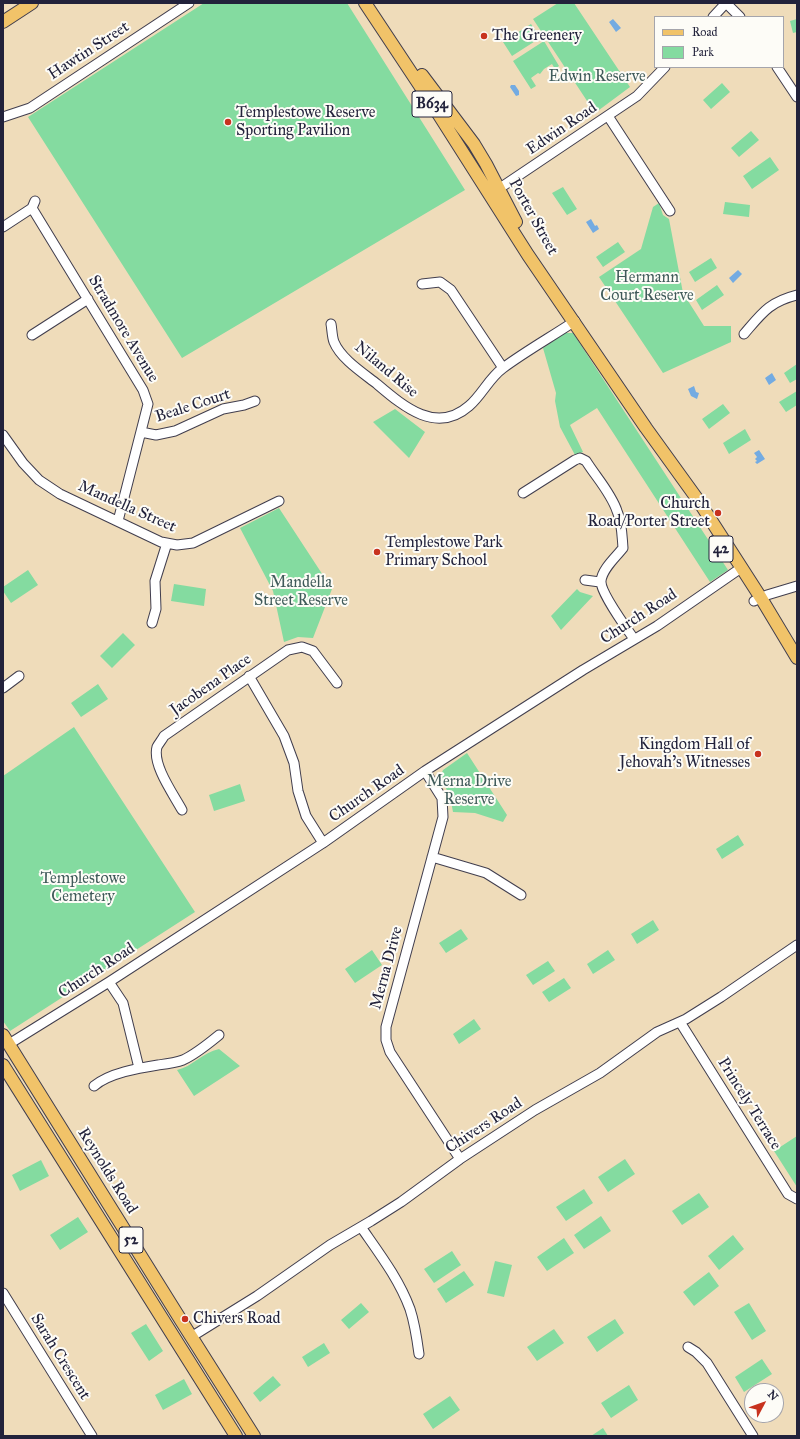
<!DOCTYPE html>
<style>
body{margin:0}
#map{position:relative;width:800px;height:1439px;overflow:hidden;background:#efdcba;font-family:"IM FELL Great Primer",serif}
canvas{display:block}
.frame{position:absolute;inset:0;border:4px solid #22223b;pointer-events:none}
.legend{position:absolute;left:654px;top:16px;width:130px;height:52px;box-sizing:border-box;background:#fdfcf7;border:1px solid #a5a5ac;margin:0;padding:5px 7px;list-style:none;font-size:12px;color:#22223b}
.legend li{display:flex;align-items:center;gap:8px;height:20px}
.legend b{width:20px;border:1px solid #a5a5ac}
.north{position:absolute;left:744px;top:1383px;width:40px;height:40px;box-sizing:border-box;background:#fdfcf7;border:1px solid #a5a5ac;border-radius:50%;rotate:49deg;font-size:11px;font-weight:700;line-height:16px;text-align:center;color:#22223b}
.north::after{content:'';display:block;margin:auto;width:14px;height:18px;background:#c8321e;clip-path:polygon(50% 0,100% 100%,50% 72%,0 100%)}
</style>
<div id="map">
<canvas width="800" height="1439"></canvas>
<div class="frame"></div>
<ul class="legend">
<li><b style="height:5px;background:#f1c369"></b>Road</li>
<li><b style="height:11px;background:#84dba0"></b>Park</li>
</ul>
<div class="north">N</div>
</div>
<script>
const ctx = document.querySelector('canvas').getContext('2d');
ctx.lineJoin = 'round';
function fill(path, color) {
  ctx.fillStyle = color;
  ctx.fill(path, 'evenodd');
}
function strokePath(path, color, width, dash) {
  ctx.strokeStyle = color;
  ctx.lineWidth = width;
  ctx.lineCap = dash ? 'butt' : 'round';
  ctx.setLineDash(dash || []);
  ctx.stroke(path);
}
function write(font, color, halo, rows, align = 'center') {
  ctx.font = font + ' "IM FELL Great Primer",serif';
  ctx.lineWidth = 4;
  ctx.setLineDash([]);
  ctx.textBaseline = 'middle';
  ctx.strokeStyle = halo;
  ctx.fillStyle = color;
  for (const [text, x, y, turn = 0] of rows) {
    ctx.save();
    ctx.translate(x, y);
    ctx.rotate((+turn || 0) * Math.PI / 180);
    ctx.textAlign = isNaN(turn) ? turn : align;
    if (halo) ctx.strokeText(text, 0, 0);
    ctx.fillText(text, 0, 0);
    ctx.restore();
  }
}
fill(new Path2D(`
 M204 3H347L465 190 182 358 28 117Z
 M558 3H574L630 87 595 113 533 19Z
 M797 19V32L793 33 790 21Z
 M531 24 540 38 512 56 503 42Z
 M544 41 559 66 555 69 552 64 544 69 540 74 538 73 531 78 536 86 531 89 513 61Z
 M722 83 730 92 711 109 703 100Z
 M751 131 759 140 739 157 731 148Z
 M770 157 779 170 752 189 743 176Z
 M563 187 577 209 567 215 552 193Z
 M725 202 750 205 749 217 723 214Z
 M659 203 663 215 669 219 683 293 704 326H731V342L663 373 599 277 641 249 653 207Z
 M618 242 625 252 603 267 596 257Z
 M711 258 717 268 695 282 689 272Z
 M717 285 724 295 702 310 696 300Z
 M565 333H573L728 570 710 582 597 408 570 425 583 452 575 455 560 427 555 401 556 393 543 348Z
 M797 364V379L790 383 784 373Z
 M797 391V405L786 412 779 402Z
 M723 404 730 413 709 429 702 419Z
 M395 409 425 432 409 458 373 422Z
 M745 429 751 440 729 454 723 443Z
 M279 508 332 589 313 638 298 637 284 642 273 591 240 528Z
 M28 570 38 585 11 603 3 591V587Z
 M174 584 206 589 204 606 171 601Z
 M577 589 580 592 593 596 561 630 551 616Z
 M123 633 135 645 112 668 100 656Z
 M98 684 108 699 81 717 71 703Z
 M74 727 195 912 10 1031 3 1021V776Z
 M467 753 507 815 503 822 475 813 453 812 450 796 440 777 443 770Z
 M240 784 245 801 214 811 209 795Z
 M738 835 744 845 722 859 716 849Z
 M653 920 659 930 637 944 631 934Z
 M461 929 468 939 446 953 439 943Z
 M372 950 382 965 355 983 345 969Z
 M608 950 615 960 593 974 587 964Z
 M548 961 555 971 533 985 526 975Z
 M564 978 571 988 549 1002 542 992Z
 M474 1019 481 1029 459 1044 453 1034Z
 M219 1049 240 1066 194 1096 177 1070C192 1067 203 1052 219 1049Z
 M797 1136V1187L774 1151Z
 M625 1159 635 1174 608 1192 598 1177Z
 M41 1160 49 1176 20 1191 12 1175Z
 M584 1189 593 1203 566 1221 556 1207Z
 M699 1193 709 1207 682 1225 672 1211Z
 M601 1216 611 1231 584 1249 574 1235Z
 M78 1217 88 1232 60 1250 50 1235Z
 M733 1235 744 1249 719 1270 708 1256Z
 M564 1238 574 1253 547 1271 537 1257Z
 M452 1251 461 1265 434 1283 424 1269Z
 M495 1261 512 1265 504 1297 487 1293Z
 M464 1271 474 1285 446 1303 437 1289Z
 M709 1272 719 1286 694 1306 683 1292Z
 M361 1303 369 1312 349 1329 341 1320Z
 M749 1303 766 1331 752 1340 734 1312Z
 M615 1319 624 1333 597 1352 587 1337Z
 M146 1324 163 1351 149 1361 131 1333Z
 M554 1329 564 1343 537 1361 527 1347Z
 M324 1343 330 1353 308 1367 302 1357Z
 M762 1359 772 1374 744 1392 735 1377Z
 M273 1376 281 1385 260 1402 253 1393Z
 M184 1379 192 1394 163 1410 155 1395Z
 M629 1385 638 1400 611 1418 601 1403Z
 M450 1396 460 1410 433 1429 423 1414Z
 M603 1428 608 1436H591Z`), '#84dba0');
fill(new Path2D(`
 M613 19 621 28 616 32 609 22Z
 M511 85H515L519 91V95L516 96 510 87Z
 M591 219 595 226 597 225 599 229 593 233 586 222Z
 M738 270 742 274 733 283 729 278Z
 M772 373 776 380 769 385 765 378Z
 M694 386 696 392 699 393 697 399 691 396 688 389Z
 M759 450 765 459 757 464 755 462 757 461 755 459 757 457 754 453Z`), '#73abe2');
const minor = new Path2D(`
 M726 3 740 17
 M713 17 726 3
 M777 67 797 97
 M608 116 670 211
 M3 117 30 108 189 3
 M494 192 637 96 665 67
 M32 208 143 390 148 404 118 521
 M3 227 32 208 35 201
 M422 284 440 282 451 290 503 368
 M331 324C332 329 332 337 334 342 341 359 363 373 377 384 403 406 436 435 469 406 482 395 489 378 503 368 526 351 551 337 575 321
 M744 334C762 313 769 302 797 295
 M32 335 88 299
 M141 432 156 435 175 431 223 409 244 405 255 401
 M3 435 23 463 39 480 60 494 161 542 177 545 193 543 279 501
 M523 493 575 460 580 458 586 461C596 477 611 493 617 511 622 522 622 536 623 548 616 557 602 569 601 581 600 592 627 629 634 639
 M585 580 600 582
 M754 601 767 595 797 586
 M152 623 156 609 155 581 167 543
 M249 676 284 736 294 763 298 791 306 816 323 843
 M3 688 19 676
 M425 771 442 798 443 817 386 1027V1040L390 1052 460 1159
 M182 810C174 795 152 765 157 747 159 743 162 740 164 736L288 650 302 647 313 651 337 683
 M432 857 486 873 521 895
 M109 982 123 1003 139 1068
 M680 1022 788 1194 797 1199
 M9 1044 109 982 323 843 425 771 583 670 657 626 741 568
 M94 1086C109 1073 139 1068 158 1065 166 1064 175 1063 183 1060 196 1054 208 1044 219 1035
 M361 1227C379 1253 399 1279 410 1309 415 1324 417 1339 419 1354
 M3 1293 92 1436
 M191 1337 257 1296 330 1245 371 1221 401 1202 460 1159 535 1110 600 1073 657 1032 686 1019 721 997 797 945
 M688 1347 696 1352 707 1363 753 1436`);
const major = new Path2D(`
 M365 3 432 104 528 255 646 428 698 500 761 598 797 658
 M3 22 32 3
 M422 75 474 144 486 164 516 222
 M3 1035 182 1322 254 1436
 M3 1065 236 1436`);
strokePath(minor, '#413e4e', 11);
strokePath(major, '#413e4e', 14);
strokePath(minor, '#fff', 9);
strokePath(major, '#f1c369', 12);
for (const [x, y, r, color] of [
 [484,36,4,"#c8321e"],
 [228,122,4,"#c8321e"],
 [718,513,4,"#c8321e"],
 [377,552,4,"#c8321e"],
 [758,754,4,"#c8321e"],
 [185,1319,4,"#c8321e"]
]) {
  const dot = new Path2D();
  dot.arc(x, y, r, 0, 2 * Math.PI);
  ctx.fillStyle = color;
  ctx.fill(dot);
  strokePath(dot, '#fdfcf7', 1.5);
}
for (const [x, y, w] of [
 [432,104,40],
 [721,549,24],
 [131,1240,24]
]) {
  const box = new Path2D();
  box.roundRect(x - w / 2, y - 13, w, 26, 3);
  ctx.fillStyle = '#fdfcf7';
  ctx.fill(box);
  strokePath(box, '#22223b', 1);
}
write('bold 15px', '#22223b', null, [
 ["B634",432,104],
 ["42",721,549],
 ["52",131,1240]
]);
write('16px', '#22223b', '#fdfcf7', [
 ["The Greenery",492,36],
 ["Templestowe Reserve",236,113],
 ["Sporting Pavilion",236,131],
 ["Church",710,504,"right"],
 ["Road/Porter Street",710,522,"right"],
 ["Templestowe Park",385,543],
 ["Primary School",385,561],
 ["Kingdom Hall of",750,745,"right"],
 ["Jehovah's Witnesses",750,763,"right"],
 ["Chivers Road",193,1319]
], 'left');
write('16px', '#22223b', '#fdfcf7', [
 ["Hawtin Street",89,51,-33],
 ["Edwin Road",562,129,-34],
 ["Porter Street",533,217,61],
 ["Stradmore Avenue",123,329,59],
 ["Niland Rise",386,370,40],
 ["Beale Court",193,406,-18],
 ["Mandella Street",127,507,24],
 ["Church Road",639,617,-33],
 ["Jacobena Place",211,685,-35],
 ["Church Road",367,794,-35],
 ["Merna Drive",387,968,-75],
 ["Church Road",97,971,-33],
 ["Princely Terrace",749,1104,58],
 ["Chivers Road",484,1126,-33],
 ["Reynolds Road",107,1171,58],
 ["Sarah Crescent",60,1357,58]
]);
write('16px', '#3f5a59', '#fdfcf7', [
 ["Edwin Reserve",597,77],
 ["Hermann",647,278],
 ["Court Reserve",647,296],
 ["Mandella",301,583],
 ["Street Reserve",301,601],
 ["Merna Drive",469,782],
 ["Reserve",469,800],
 ["Templestowe",83,879],
 ["Cemetery",83,897]
]);
</script>
